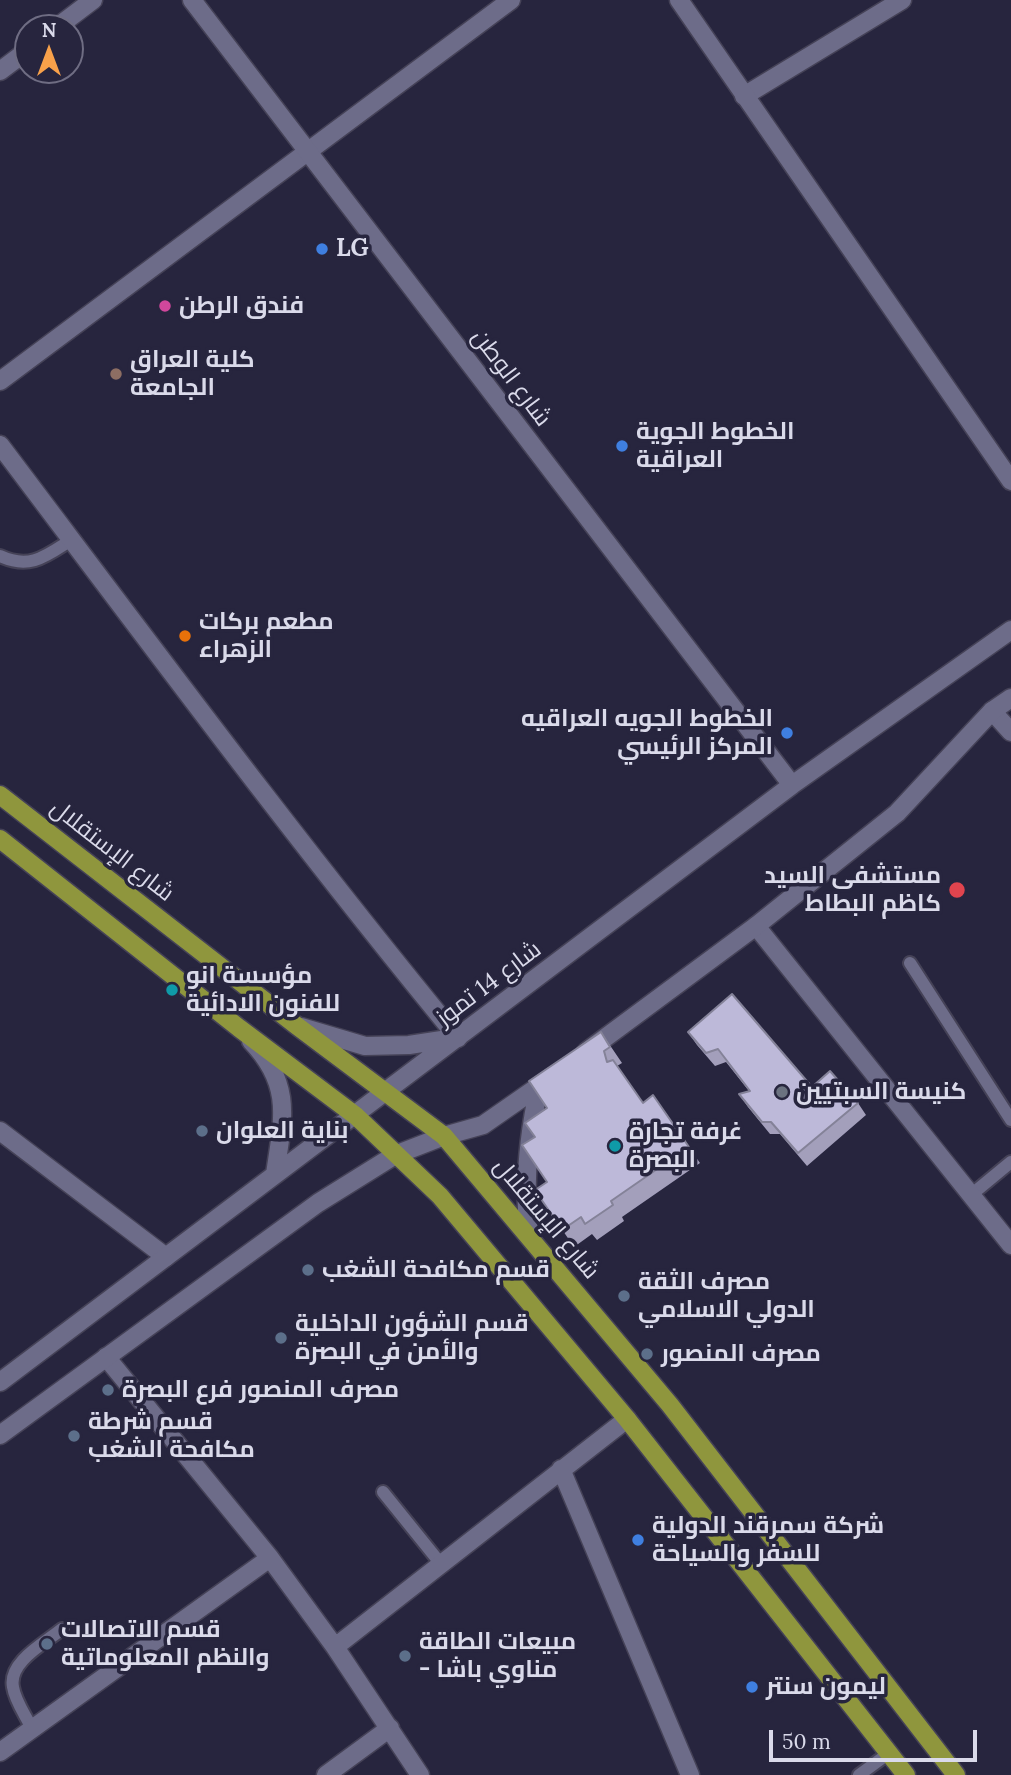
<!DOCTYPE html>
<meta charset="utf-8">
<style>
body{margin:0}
#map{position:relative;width:1011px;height:1775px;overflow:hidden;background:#27253e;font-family:Lora,serif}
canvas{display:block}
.north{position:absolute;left:14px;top:14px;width:70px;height:70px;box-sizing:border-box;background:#27253e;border:2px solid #6f6d83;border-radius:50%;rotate:0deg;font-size:19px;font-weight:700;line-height:28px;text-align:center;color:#dadaea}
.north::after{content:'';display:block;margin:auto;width:24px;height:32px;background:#f8a14a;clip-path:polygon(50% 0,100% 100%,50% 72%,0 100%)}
.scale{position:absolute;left:769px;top:1730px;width:208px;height:32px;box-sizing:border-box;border:4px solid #dadaea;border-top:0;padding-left:9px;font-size:21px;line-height:24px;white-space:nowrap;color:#dadaea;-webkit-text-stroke:5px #27253e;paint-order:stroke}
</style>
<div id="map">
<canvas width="1011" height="1775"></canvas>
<div class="north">N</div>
<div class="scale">50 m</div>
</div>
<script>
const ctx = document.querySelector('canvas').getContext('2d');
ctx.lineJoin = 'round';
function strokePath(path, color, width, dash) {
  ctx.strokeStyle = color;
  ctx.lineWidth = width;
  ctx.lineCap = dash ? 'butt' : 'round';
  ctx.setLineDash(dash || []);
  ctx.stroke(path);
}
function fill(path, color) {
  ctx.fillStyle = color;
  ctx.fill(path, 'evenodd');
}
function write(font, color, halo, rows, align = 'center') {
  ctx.font = font + ' Lora,Cairo,serif';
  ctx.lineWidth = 7;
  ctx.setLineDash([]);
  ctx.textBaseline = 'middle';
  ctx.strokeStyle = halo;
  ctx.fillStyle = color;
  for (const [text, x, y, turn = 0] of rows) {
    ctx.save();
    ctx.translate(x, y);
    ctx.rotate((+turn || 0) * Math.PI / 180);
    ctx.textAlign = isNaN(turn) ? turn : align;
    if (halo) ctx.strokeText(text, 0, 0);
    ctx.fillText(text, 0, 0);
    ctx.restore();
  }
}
const lane = new Path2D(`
 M0 556C30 570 46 556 71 540
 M910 963 1011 1120
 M971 1195 1011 1162
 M383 1492 441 1564
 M32 1729C26 1716 15 1701 13 1687 8 1662 45 1643 62 1629
 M859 1775 889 1753`);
const street = new Path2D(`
 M56 28 93 0
 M0 71 28 50
 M744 96 902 0
 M0 381 511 0
 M0 445C151 645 299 845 458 1038
 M992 711 1011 732
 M756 926 1011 1245
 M0 1131 166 1257
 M106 1357 270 1558 335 1647 420 1775
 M561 1469 690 1775
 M335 1647 627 1419
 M0 1752 270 1558
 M326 1775 390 1728`);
const secondary = new Path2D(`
 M192 0 792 785
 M679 0 1011 481
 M301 1027 365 1046 409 1045 455 1038
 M251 1041C293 1085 283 1119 275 1174
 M586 1052 756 926 897 813 992 711 1011 698
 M529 1236C523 1185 528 1137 539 1087
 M0 1382 792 785 1011 630
 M0 1435 318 1203 395 1155 444 1136 483 1125 552 1077`);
const primary = new Path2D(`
 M0 795 297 1026 444 1136 670 1405 956 1775
 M0 839 239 1028 356 1116 440 1196 627 1419 906 1775`);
strokePath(lane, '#454257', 16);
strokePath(street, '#454257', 21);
strokePath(secondary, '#454257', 21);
strokePath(primary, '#454257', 21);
strokePath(lane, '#6d6c89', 12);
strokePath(street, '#6d6c89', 18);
strokePath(secondary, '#6d6c89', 18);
strokePath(primary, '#8f963d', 18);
fill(new Path2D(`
 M601 1032 622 1063 617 1066 643 1103 653 1095 700 1163 622 1217 624 1221 597 1240 592 1234 574 1247 535 1190 547 1182 535 1137 547 1108Z
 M688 1032 812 1087 858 1103 866 1115 807 1166 780 1134H770L748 1107 739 1094 749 1091 726 1062 715 1066 697 1045Z`), '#a39fbb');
const building = new Path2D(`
 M732 994 812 1087 830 1071 858 1103 798 1153 771 1122H762L739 1094 750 1091 718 1049 706 1053 688 1032Z
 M601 1032 610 1047 604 1051 607 1062 613 1060 643 1103 653 1095 689 1147 611 1201 613 1205 585 1224 581 1217 562 1230 535 1190 547 1182 522 1145 535 1137 525 1123 547 1108 529 1081Z`);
fill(building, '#bdb9d9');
strokePath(building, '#848298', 2);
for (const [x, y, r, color] of [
 [322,249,7,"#3f7fe0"],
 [165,306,7,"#d1479c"],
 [116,374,7,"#8d6e63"],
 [622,446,7,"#3f7fe0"],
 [185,636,7,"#e8710a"],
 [787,733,7,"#3f7fe0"],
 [957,890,9,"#e0444e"],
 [172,990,7,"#0f9aa8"],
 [782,1092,7,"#6b7280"],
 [202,1131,7,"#5c6f8a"],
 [615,1146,7,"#0f9aa8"],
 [308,1270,7,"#5c6f8a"],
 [624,1296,7,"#5c6f8a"],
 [281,1338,7,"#5c6f8a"],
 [647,1354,7,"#5c6f8a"],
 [108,1390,7,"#5c6f8a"],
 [74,1436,7,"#5c6f8a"],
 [638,1540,7,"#3f7fe0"],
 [47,1644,7,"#5c6f8a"],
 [405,1656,7,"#5c6f8a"],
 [752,1687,7,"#3f7fe0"]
]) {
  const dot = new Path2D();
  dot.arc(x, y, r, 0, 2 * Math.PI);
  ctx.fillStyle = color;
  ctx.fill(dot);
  strokePath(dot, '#27253e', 2.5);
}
write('bold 24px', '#dadaea', '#27253e', [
 ["LG",336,249],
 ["فندق الرطن",179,306],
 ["كلية العراق",130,360],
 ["الجامعة",130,388],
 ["الخطوط الجوية",636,432],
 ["العراقية",636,460],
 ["مطعم بركات",199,622],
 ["الزهراء",199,650],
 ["الخطوط الجويه العراقيه",773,719,"right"],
 ["المركز الرئيسي",773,747,"right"],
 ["مستشفى السيد",941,876,"right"],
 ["كاظم البطاط",941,904,"right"],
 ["مؤسسة انو",186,976],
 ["للفنون الادائية",186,1004],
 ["كنيسة السبتيين",796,1092],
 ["بناية العلوان",216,1131],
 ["غرفة تجارة",629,1132],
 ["البصرة",629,1160],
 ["قسم مكافحة الشغب",322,1270],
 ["مصرف الثقة",638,1282],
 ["الدولي الاسلامي",638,1310],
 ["قسم الشؤون الداخلية",295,1324],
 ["والأمن في البصرة",295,1352],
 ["مصرف المنصور",661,1354],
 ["مصرف المنصور فرع البصرة",122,1390],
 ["قسم شرطة",88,1422],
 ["مكافحة الشغب",88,1450],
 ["شركة سمرقند الدولية",652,1526],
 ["للسفر والسياحة",652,1554],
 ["قسم الاتصالات",61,1630],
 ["والنظم المعلوماتية",61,1658],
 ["مبيعات الطاقة",419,1642],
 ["- مناوي باشا",419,1670],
 ["ليمون سنتر",766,1687]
], 'left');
write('24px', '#dadaea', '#27253e', [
 ["شارع الوطن",511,378,53],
 ["شارع الإستقلال",112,851,38],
 ["شارع 14 تموز",489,984,-37],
 ["شارع الإستقلال",546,1219,50]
]);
</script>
